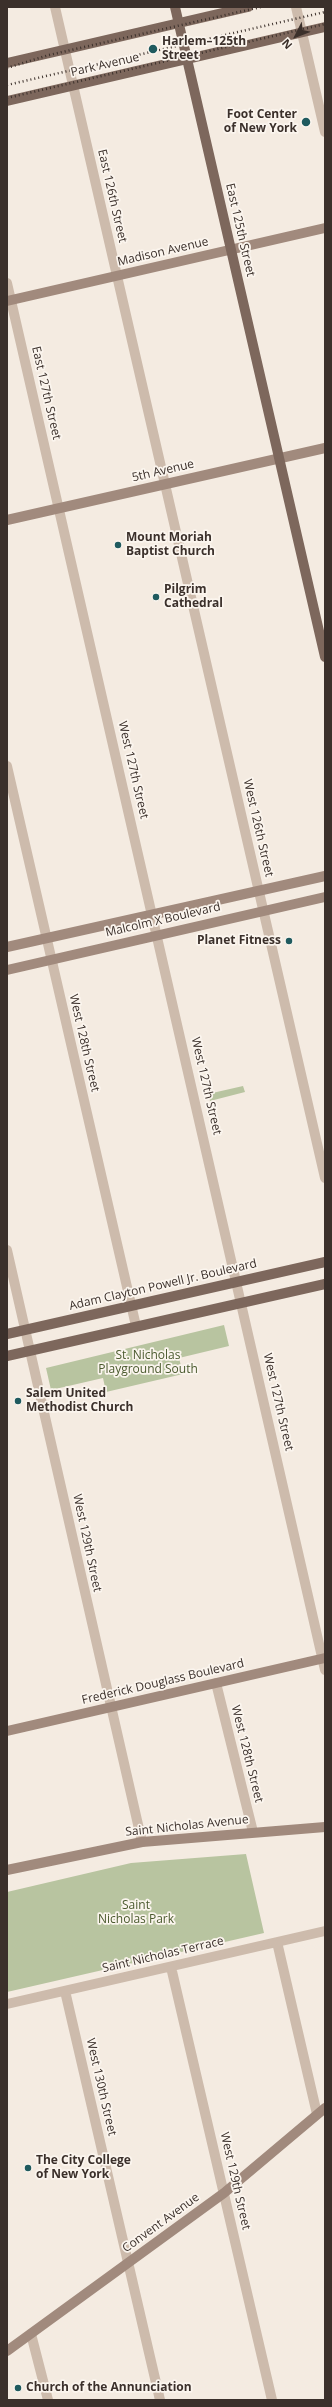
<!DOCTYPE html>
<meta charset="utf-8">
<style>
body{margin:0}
#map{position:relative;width:332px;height:2407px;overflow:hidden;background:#f4ebe1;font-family:"Open Sans",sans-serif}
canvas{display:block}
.frame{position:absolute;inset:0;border:8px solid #3b302b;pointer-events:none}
.north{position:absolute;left:276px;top:16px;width:40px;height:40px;-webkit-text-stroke:3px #fbf5ee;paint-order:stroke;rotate:228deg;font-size:11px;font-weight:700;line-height:16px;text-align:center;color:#3b302b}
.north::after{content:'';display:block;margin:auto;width:14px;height:18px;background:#3b302b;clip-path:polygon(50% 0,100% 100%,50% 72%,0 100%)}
</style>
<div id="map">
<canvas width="332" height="2407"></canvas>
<div class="frame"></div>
<div class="north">N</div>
</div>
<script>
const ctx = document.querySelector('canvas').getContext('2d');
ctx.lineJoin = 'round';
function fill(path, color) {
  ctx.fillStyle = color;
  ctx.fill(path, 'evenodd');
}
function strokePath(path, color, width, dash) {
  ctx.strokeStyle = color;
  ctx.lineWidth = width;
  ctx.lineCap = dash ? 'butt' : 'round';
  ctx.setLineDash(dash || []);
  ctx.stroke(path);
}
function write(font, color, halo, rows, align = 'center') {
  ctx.font = font + ' "Open Sans",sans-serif';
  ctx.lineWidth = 3.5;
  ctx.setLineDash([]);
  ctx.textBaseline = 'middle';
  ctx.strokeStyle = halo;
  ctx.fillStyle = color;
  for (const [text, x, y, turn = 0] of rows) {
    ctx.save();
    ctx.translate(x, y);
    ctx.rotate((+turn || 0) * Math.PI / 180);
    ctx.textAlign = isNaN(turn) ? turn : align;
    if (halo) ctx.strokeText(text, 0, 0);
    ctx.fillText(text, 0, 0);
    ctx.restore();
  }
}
fill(new Path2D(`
 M243 1086 245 1092 210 1101 208 1094Z
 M224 1325 229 1346 179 1358 183 1374 106 1392 103 1378 51 1390 46 1368Z
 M246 1854 264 1933 7 1992V1892L131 1863Z`), '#b8c4a0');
strokePath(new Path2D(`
 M55 7 325 1178
 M296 7 325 132
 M7 283 325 1670
 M7 766 136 1326
 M7 1250 142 1842
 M216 1683 253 1832
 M277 1942 317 2114
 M171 1967 272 2400
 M65 1991 160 2400
 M7 2004 325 1931
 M31 2334 48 2400`), '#cdbbac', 10);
strokePath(new Path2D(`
 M7 301 325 228
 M7 520 325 448
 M7 947 325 876
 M7 970 325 897
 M7 1731 325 1658
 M7 1870 142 1842 325 1827
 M7 2351 224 2193 325 2108`), '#a18a7d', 10);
strokePath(new Path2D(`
 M175 7 325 657
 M7 63 248 7
 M7 101 325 27
 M7 1334 325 1262
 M7 1356 325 1284`), '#7d675c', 10);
strokePath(new Path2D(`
 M7 68 49 55 261 7
 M7 85 325 12
 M7 98 325 24`), '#3b302b', 2.5, [1, 3]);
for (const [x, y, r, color] of [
 [153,49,5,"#1f5a5e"],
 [306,122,5,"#1f5a5e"],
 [118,545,4,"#1f5a5e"],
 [156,597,4,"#1f5a5e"],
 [289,941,4,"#1f5a5e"],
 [18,1401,4,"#1f5a5e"],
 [28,2168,4,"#1f5a5e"],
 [18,2388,4,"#1f5a5e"]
]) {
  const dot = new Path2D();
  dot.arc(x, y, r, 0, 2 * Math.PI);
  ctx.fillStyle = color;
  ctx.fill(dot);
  strokePath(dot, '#fbf5ee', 1.5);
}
write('bold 12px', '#3b302b', '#fbf5ee', [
 ["Harlem–125th",162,42],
 ["Street",162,56],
 ["Foot Center",297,115,"right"],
 ["of New York",297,129,"right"],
 ["Mount Moriah",126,538],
 ["Baptist Church",126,552],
 ["Pilgrim",164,590],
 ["Cathedral",164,604],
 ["Planet Fitness",281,941,"right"],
 ["Salem United",26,1394],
 ["Methodist Church",26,1408],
 ["The City College",36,2161],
 ["of New York",36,2175],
 ["Church of the Annunciation",26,2388]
], 'left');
write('12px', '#3b302b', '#fbf5ee', [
 ["Park Avenue",105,65,-13],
 ["East 126th Street",112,196,77],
 ["East 125th Street",240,230,77],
 ["Madison Avenue",163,252,-13],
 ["East 127th Street",46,393,77],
 ["5th Avenue",163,471,-13],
 ["West 127th Street",133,770,77],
 ["West 126th Street",258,828,77],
 ["Malcolm X Boulevard",163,920,-13],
 ["West 128th Street",84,1043,77],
 ["West 127th Street",206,1086,77],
 ["Adam Clayton Powell Jr. Boulevard",163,1285,-13],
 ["West 127th Street",278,1402,77],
 ["West 129th Street",87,1543,78],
 ["Frederick Douglass Boulevard",163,1682,-13],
 ["West 128th Street",247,1754,76],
 ["Saint Nicholas Avenue",187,1826,-6],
 ["Saint Nicholas Terrace",163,1955,-13],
 ["West 130th Street",101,2087,77],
 ["West 129th Street",235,2181,77],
 ["Convent Avenue",161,2223,-36]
]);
write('12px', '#4a5a2e', '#fbf5ee', [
 ["St. Nicholas",148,1356],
 ["Playground South",148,1370],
 ["Saint",136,1906],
 ["Nicholas Park",136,1920]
]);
</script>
